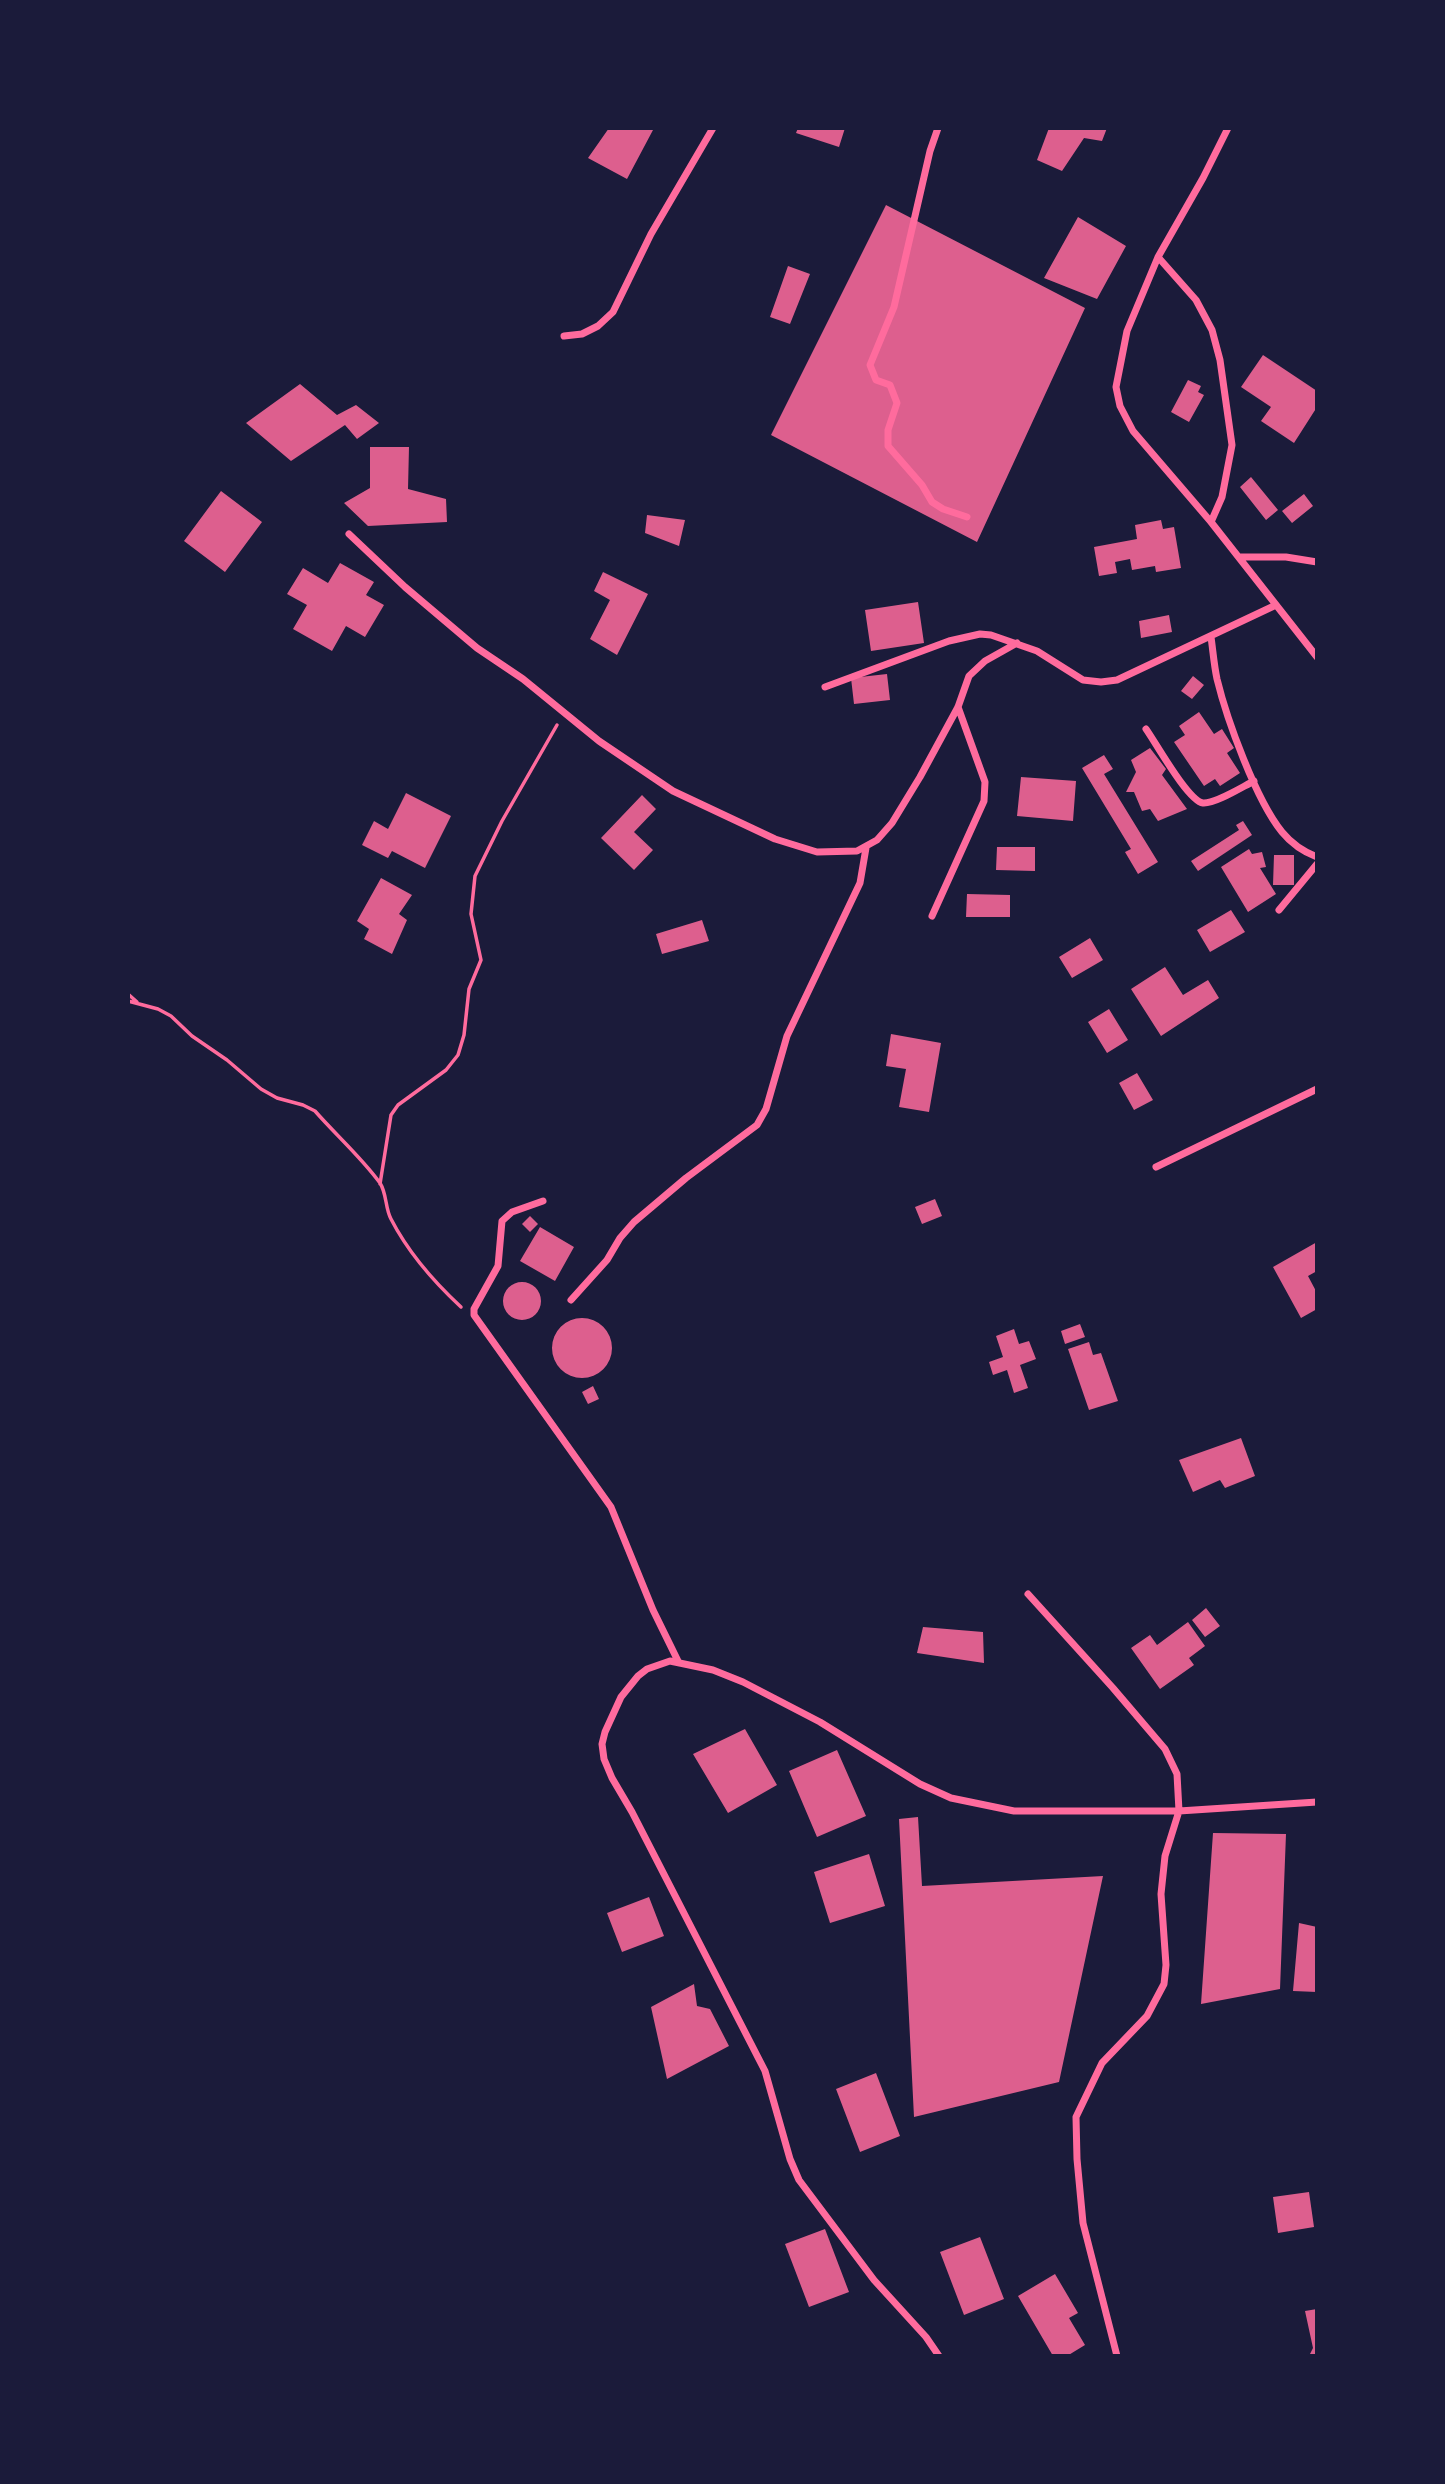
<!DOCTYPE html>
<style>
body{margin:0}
#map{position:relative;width:1445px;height:2484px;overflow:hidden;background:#1b1b3a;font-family:"Space Grotesk",sans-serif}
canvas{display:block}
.frame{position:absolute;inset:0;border:130px solid #1b1b3a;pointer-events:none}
</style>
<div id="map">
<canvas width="1445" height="2484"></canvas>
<div class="frame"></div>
</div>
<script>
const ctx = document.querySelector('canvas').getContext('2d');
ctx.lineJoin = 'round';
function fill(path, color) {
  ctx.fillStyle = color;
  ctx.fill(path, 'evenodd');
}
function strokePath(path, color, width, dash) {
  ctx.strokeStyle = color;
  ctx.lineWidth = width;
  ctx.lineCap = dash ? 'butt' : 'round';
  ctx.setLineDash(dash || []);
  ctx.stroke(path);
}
fill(new Path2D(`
 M609 128H650L653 130 627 179 588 158Z
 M798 128H845L839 147 796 133Z
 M1049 128H1107L1102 141 1084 138 1062 171 1037 160Z
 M886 205 1085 308 977 542 771 435Z
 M1078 217 1126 246 1097 299 1044 278Z
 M788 266 810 274 790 324 770 317Z
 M1263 355 1317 391V407L1294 443 1261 421 1271 407 1241 387Z
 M1188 380 1201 386 1198 392 1204 395 1189 422 1171 412Z
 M300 384 337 415 356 405 379 423 357 439 345 425 291 461 246 423Z
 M370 447H409L408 489 446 499 447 522 368 526 344 503 370 488Z
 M1251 477 1278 510 1266 520 1240 487Z
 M221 491 262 522 225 572 184 541Z
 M1304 494 1313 506 1292 523 1282 511Z
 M647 515 685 520 679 546 645 533Z
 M1161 520 1163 529 1174 527 1181 568 1156 572 1155 566 1132 570 1130 559 1115 562 1117 573 1099 576 1094 547 1137 539 1135 525Z
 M340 563 374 582 366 595 384 605 365 637 346 626 332 651 293 629 307 605 287 594 303 568 328 583Z
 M603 572 648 594 617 655 590 639 610 600 594 591Z
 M918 602 924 643 871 651 865 610Z
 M1169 615 1172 632 1141 638 1139 621Z
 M887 674 890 700 854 704 851 678Z
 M1193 676 1204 685 1192 699 1181 691Z
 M1199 712 1214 734 1222 729 1234 748 1227 753 1240 773 1220 786 1215 779 1204 786 1174 742 1185 735 1179 726Z
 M1150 748 1166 769 1162 775 1187 809 1158 821 1150 809 1142 811 1134 792H1126L1136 772 1131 760Z
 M1104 755 1113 769 1104 774 1158 862 1138 874 1125 852 1131 849 1082 768Z
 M1021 777 1076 781 1073 821 1017 816Z
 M406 793 451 816 425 868 392 851 388 858 362 845 374 821 388 829Z
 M642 795 656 809 634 832 653 850 634 870 601 838Z
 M1243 821 1252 835 1198 871 1191 861 1239 830 1236 825Z
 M997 847H1035V871L996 870Z
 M1249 849 1252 854 1262 852 1266 867 1260 868 1276 894 1248 912 1221 867Z
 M1274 855H1294V885H1273Z
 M381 878 412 895 399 914 407 920 392 954 364 939 369 929 357 921Z
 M967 894 1010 895V917H966Z
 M1231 910 1245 932 1210 952 1197 930Z
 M702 920 709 941 662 954 656 934Z
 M1090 938 1103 960 1072 978 1059 957Z
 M1165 967 1183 995 1208 980 1219 998 1161 1036 1131 989Z
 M1109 1009 1128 1040 1107 1053 1088 1022Z
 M891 1034 941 1043 929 1112 899 1107 906 1069 886 1066Z
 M1137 1073 1153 1100 1134 1110 1119 1083Z
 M935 1199 942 1216 922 1224 915 1207Z
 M530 1216 538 1224 530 1232 522 1224Z
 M540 1227 574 1247 555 1281 520 1261Z
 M1317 1242V1271L1308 1276 1317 1293V1309L1301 1318 1273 1267Z
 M503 1301a19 19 0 1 1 38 0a19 19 0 1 1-38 0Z
 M552 1348a30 30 0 1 1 60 0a30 30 0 1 1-60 0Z
 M1080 1324 1085 1337 1065 1344 1061 1331Z
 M1014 1329 1019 1344 1029 1341 1036 1359 1020 1365 1028 1388 1014 1393 1007 1370 993 1375 989 1362 1003 1357 996 1336Z
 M1089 1342 1093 1355 1101 1353 1118 1401 1089 1410 1068 1349Z
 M593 1386 599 1399 588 1404 582 1392Z
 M1241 1438 1255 1476 1225 1488 1220 1480 1193 1492 1179 1460Z
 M1206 1608 1220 1626 1205 1637 1192 1620Z
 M1188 1622 1205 1646 1189 1658 1194 1665 1160 1689 1131 1648 1150 1635 1157 1645Z
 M923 1627 983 1632 984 1663 917 1653Z
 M745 1729 777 1785 728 1813 693 1754Z
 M837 1750 866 1816 817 1837 789 1771Z
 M918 1817 922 1886 1103 1876 1059 2082 914 2117 899 1819Z
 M1213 1833 1286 1834 1280 1989 1201 2004Z
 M869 1854 885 1906 830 1923 814 1872Z
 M649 1897 664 1936 622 1952 607 1913Z
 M1299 1923 1317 1927V1992L1293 1991Z
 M694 1984 697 2006 710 2009 729 2046 667 2079 651 2007Z
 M876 2073 900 2136 860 2152 836 2089Z
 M1309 2192 1314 2227 1278 2233 1273 2197Z
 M825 2229 849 2292 809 2307 785 2244Z
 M980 2237 1004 2299 964 2315 940 2252Z
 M1055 2274 1078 2313 1069 2318 1085 2345 1067 2356H1053L1018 2296Z
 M1317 2309V2356H1309L1313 2348 1305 2311Z`), '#dd5f8e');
strokePath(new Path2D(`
 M128 994 137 1002
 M128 1001 158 1009 171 1016 192 1036 227 1060 261 1089 277 1098 303 1105 315 1111C335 1134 362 1158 380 1183 387 1194 385 1208 391 1219 409 1254 433 1281 461 1307
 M380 1184 391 1115 398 1105 446 1070 458 1055 464 1035 469 989 481 960 471 914 475 876 502 821 557 725`), '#ff6b9d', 3.5);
strokePath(new Path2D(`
 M938 128 930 151 894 307 870 365 876 380 890 385 897 403 888 430V446L922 485 932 502 943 509 967 517
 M1228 128 1203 178 1158 257 1127 331 1116 387 1120 406 1133 431 1211 522 1317 657
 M1158 257 1196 300 1212 330 1220 360 1232 445 1222 497 1211 522
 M564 336 582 334 598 326 613 312 651 234 713 128
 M349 534 405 587 477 648 523 679 599 741 673 791 775 839 817 852 857 851 877 840 892 823 920 777 958 707 969 676 985 661 1017 643
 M1239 557H1286L1317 562
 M1211 637C1213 651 1214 665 1217 679 1227 720 1256 800 1282 832 1291 843 1304 852 1317 857
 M825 687 949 641 980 634 991 635 1037 651 1083 680 1101 682 1117 680 1276 605
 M1146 729C1156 743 1188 801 1203 803 1215 804 1242 787 1254 781
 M1279 910 1317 864
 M932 916 984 801 985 782 958 707
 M1156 1167 1317 1089
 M543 1201 512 1212 502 1221 498 1266 474 1309V1315L611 1507 653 1610 678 1661
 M571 1300 607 1260 620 1238 634 1222 686 1178 757 1125 766 1109 787 1036 860 883 866 848
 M1028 1594 1113 1688 1165 1749 1177 1774 1179 1811 1165 1856 1161 1894 1166 1965 1164 1984 1147 2016 1102 2063 1076 2117 1077 2159 1083 2223 1117 2356
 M939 2356 926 2337 874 2280 799 2180 790 2159 765 2071 632 1812 612 1778 604 1759 602 1744 605 1732 621 1697 638 1676 647 1669 670 1661 713 1670 743 1682 820 1722 920 1784 951 1798 1014 1811H1179L1317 1802`), '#ff6b9d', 7);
</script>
